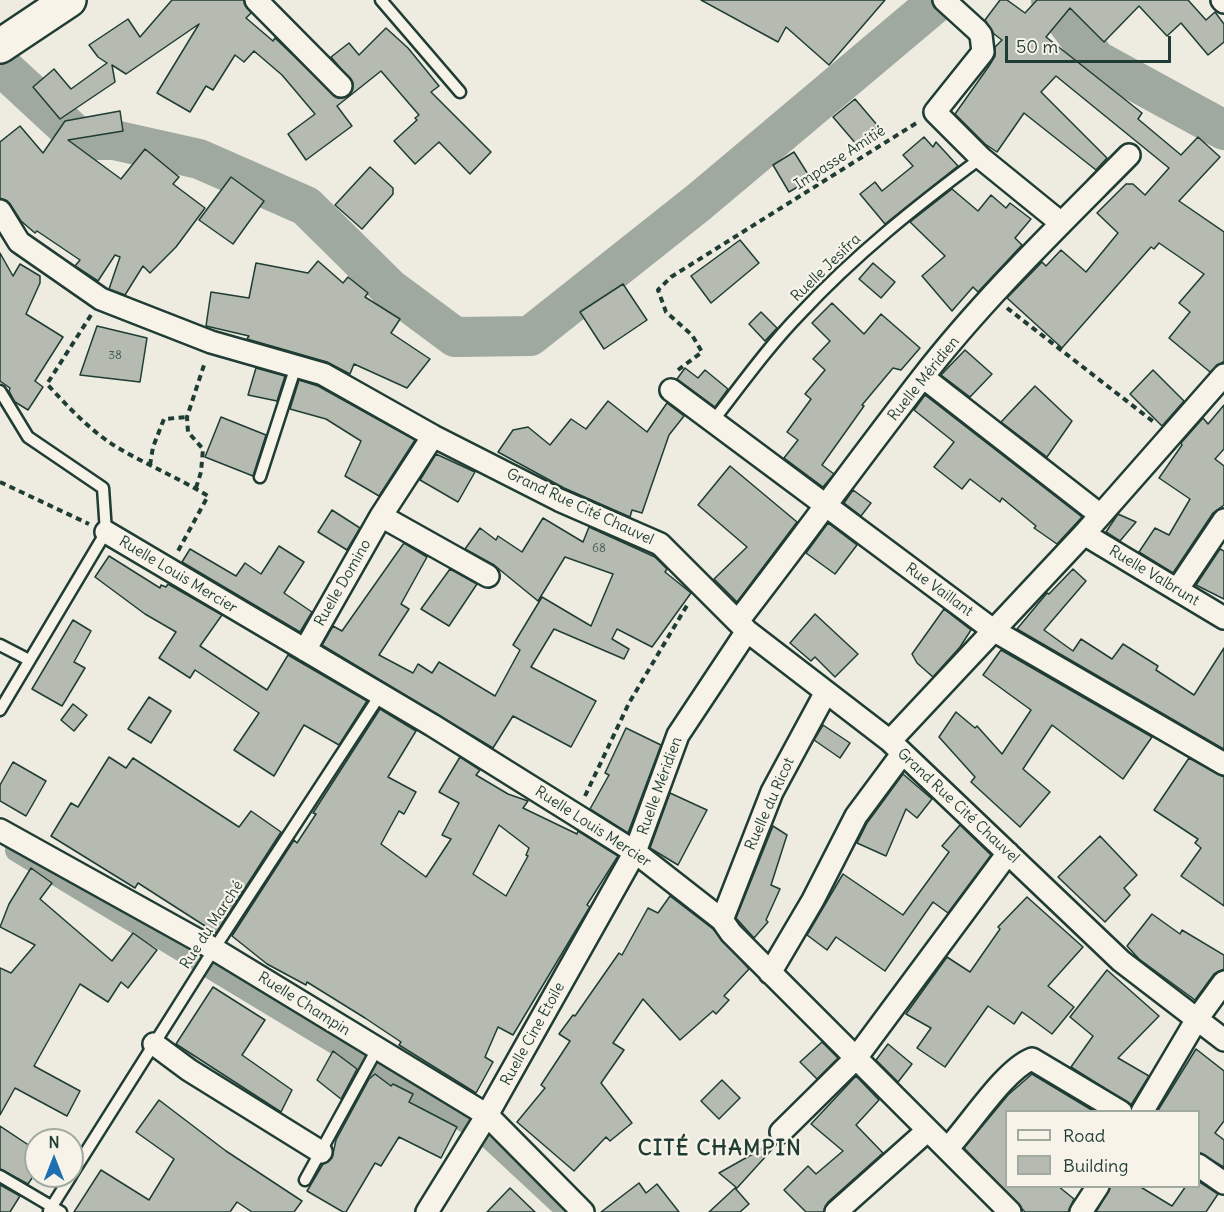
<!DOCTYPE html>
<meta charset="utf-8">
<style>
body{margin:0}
#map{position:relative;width:1224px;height:1212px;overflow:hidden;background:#eeece1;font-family:Delius,sans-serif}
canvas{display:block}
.legend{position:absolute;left:1005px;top:1110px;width:195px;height:78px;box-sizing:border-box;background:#f7f3e8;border:2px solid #a1aaa0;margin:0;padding:8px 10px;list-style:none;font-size:18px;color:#1f3d34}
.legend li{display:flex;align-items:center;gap:12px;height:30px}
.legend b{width:30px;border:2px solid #a1aaa0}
.north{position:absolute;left:24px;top:1128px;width:60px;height:60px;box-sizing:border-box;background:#f7f3e8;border:2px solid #a1aaa0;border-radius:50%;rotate:0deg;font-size:16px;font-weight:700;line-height:24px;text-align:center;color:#1f3d34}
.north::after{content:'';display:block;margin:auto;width:21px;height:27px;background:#1f6fb2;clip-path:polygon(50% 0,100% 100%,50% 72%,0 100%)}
.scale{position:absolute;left:1005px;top:36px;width:166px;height:27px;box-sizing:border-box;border:3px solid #1f3d34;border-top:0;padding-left:8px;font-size:18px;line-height:21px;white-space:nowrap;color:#1f3d34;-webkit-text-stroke:4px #f7f3e8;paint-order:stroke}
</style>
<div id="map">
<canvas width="1224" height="1212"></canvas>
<ul class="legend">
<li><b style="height:8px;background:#f7f3e8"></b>Road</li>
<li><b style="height:16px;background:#b5bbb0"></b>Building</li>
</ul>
<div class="north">N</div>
<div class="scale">50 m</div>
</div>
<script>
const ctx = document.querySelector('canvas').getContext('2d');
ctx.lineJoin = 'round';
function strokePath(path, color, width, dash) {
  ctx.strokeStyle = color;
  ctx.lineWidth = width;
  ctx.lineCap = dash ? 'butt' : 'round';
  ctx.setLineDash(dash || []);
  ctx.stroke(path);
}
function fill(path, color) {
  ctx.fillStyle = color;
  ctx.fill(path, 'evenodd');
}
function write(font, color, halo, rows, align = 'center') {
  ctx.font = font + ' Delius,sans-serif';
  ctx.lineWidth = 4.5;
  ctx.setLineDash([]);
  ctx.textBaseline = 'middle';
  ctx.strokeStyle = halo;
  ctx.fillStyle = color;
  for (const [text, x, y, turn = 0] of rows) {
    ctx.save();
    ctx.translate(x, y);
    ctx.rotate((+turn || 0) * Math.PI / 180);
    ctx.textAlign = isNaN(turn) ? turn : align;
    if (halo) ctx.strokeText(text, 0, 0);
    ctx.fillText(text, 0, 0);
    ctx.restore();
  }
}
strokePath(new Path2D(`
 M17 850 484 1132 569 1211`), '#9fa99f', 24);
strokePath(new Path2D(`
 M1051 0 1096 60 1224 130
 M0 65 81 140H114L199 159 306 206 389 288 455 337 530 336 699 202 939 0`), '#9fa99f', 40);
const building = new Path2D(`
 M172 0H244L251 13 246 18 273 41 275 38 338 98 350 95 353 83 331 57 349 43 359 55 386 28 408 48 439 86 431 92 491 152 470 174 439 142 415 164 394 141 417 120 415 118 419 115 381 71 337 106 352 126 306 160 288 134 315 114 282 75 254 51 244 62 235 55 213 90 206 86 190 112 157 93 199 24 126 74 112 65 115 82 60 119 33 87 54 69 71 89 107 63 98 57 89 45 128 19 140 37Z
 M701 0H885L829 65 786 27 778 42Z
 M1000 0H1007L1025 13 1037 0H1188L1206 20 1215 12 1224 24V42L1208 55 1181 23 1167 36 1139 6 1104 42 1070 8 1046 37 1142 113 1138 119 1181 155 1198 137 1220 157 1179 201 1224 232V361L1210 372 1169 338 1190 312 1179 303 1204 274 1159 243 1154 249 1151 247 1062 348 1007 298 1042 262 1046 266 1061 250 1086 272 1118 233 1097 213 1126 184H1133L1145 195 1169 168 1056 76 1041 92 1107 158 1096 170 1024 113 997 152 985 144 955 114 989 66 995 56V47L1002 40 994 34 985 20Z
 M855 99 878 126 857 145 833 117Z
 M120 111 123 131 68 140 121 179 145 149 179 177 173 184 205 208 176 247 150 273 143 266 125 295 109 289 120 257 115 255 98 281 75 266 80 260 37 231 35 233 21 221 10 204 0 198V142L20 126 43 153 65 121Z
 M924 137 933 147 936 142 958 166 885 224 860 194 875 182 882 191 913 166 903 155Z
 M794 152 811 179 789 192 773 165Z
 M370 167 393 188V194L362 229 335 205Z
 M231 177 264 201 233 244 199 220Z
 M952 189 978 211 991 195 1006 208 1010 203 1031 219 1015 238 1022 245 978 292 973 287 952 311 922 276 945 256 910 222Z
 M740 240 759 263 711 303 691 276Z
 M0 253 13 276 20 264 40 276V283L26 314 63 337 35 381 43 387 28 410 15 402 9 391 10 388 0 381Z
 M318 261 343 283 348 277 368 293 365 297 400 319 391 333 430 359 407 388 354 364 350 374 327 362 247 339 249 336 206 326 211 292 249 298 256 263 308 273Z
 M873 263 895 282 881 298 859 279Z
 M623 284 647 320 604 349 580 312Z
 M832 303 864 334 881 314 920 348 901 370 893 368 862 405 864 406 822 465 834 474 823 487 784 458 798 440 787 432 811 399 805 394 825 370 813 359 830 341 812 323Z
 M761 312 777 328 765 341 749 324Z
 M97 326 147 338 140 382 80 375Z
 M965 350 992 374 970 397 941 375Z
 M256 368 285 376 277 401 248 395Z
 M685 368 698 378 705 370 728 389 715 407 677 379Z
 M1153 370 1184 401 1162 426 1130 394Z
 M299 380 318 386 415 440 379 496 345 476 361 441 326 419 290 409Z
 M1035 386 1072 421 1047 457 1001 422Z
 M925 395 1082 517 1057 544 1034 528 1036 526 1002 498 1000 502 970 479 962 489 934 467 954 442 914 410Z
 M608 401 647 432 667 403 684 416 669 435 642 513 632 510 630 517 564 488 498 452 513 430 528 427 550 445 571 419 586 429Z
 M1224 405V449L1215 459 1224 466V505L1213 513 1173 573 1139 552 1155 528 1169 535 1190 499 1159 478 1182 445 1181 443 1203 418 1208 424Z
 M221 417 266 435 253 476 205 457Z
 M436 454 475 472 458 502 420 480Z
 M730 466 797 522 737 602 714 579 747 547 698 505Z
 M853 490 871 503 861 516 844 503Z
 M332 510 360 528 347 550 318 532Z
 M1118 514 1136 522 1120 541 1106 532Z
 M543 518 583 542 589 527 655 557 667 569 665 572 691 593 652 647 617 629 612 639 629 649 624 659 554 629 531 667 596 701 571 747 513 716 493 748 322 645 333 626 342 631 404 543 427 557 401 604 409 609 379 655 413 673 418 664 432 673 439 662 495 696 520 650 513 645 542 597 591 626 613 574 565 557 538 601 494 565 465 549 480 528 496 540 498 536 522 552Z
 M828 523 857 545 835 574 806 553Z
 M279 546 304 562 284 593 312 612 300 632 182 562 190 549 236 576 245 563 261 574Z
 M1220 549 1224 551V599L1196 585Z
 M109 556 160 588 161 585 166 587 168 584 222 615 200 646 267 690 288 655 367 701 339 745 304 725 274 776 234 750 259 713 195 670 190 678 159 658 176 632 145 614 95 577Z
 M450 569 477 584 449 626 421 609Z
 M1073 569 1086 581 1044 630 1073 651 1081 639 1112 659 1123 644 1158 666 1156 670 1194 695 1224 648V749L1017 629 1047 593 1049 594Z
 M944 609 971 630 960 647 933 677 917 663 912 654Z
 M815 614 858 654 835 677 815 657 811 661 790 643Z
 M73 620 91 631 74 662 85 668 62 706 32 689Z
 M1001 650 1152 737 1123 779 1052 725 1023 769 1050 792 1020 827 971 782 975 777 939 737 956 712 975 728 977 726 1002 754 1031 710 983 675Z
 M149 697 171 711 151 743 128 729Z
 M73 704 87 715 74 731 61 720Z
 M380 709 416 731 388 777 416 792 404 814 399 811 381 844 426 877 451 839 442 835 459 803 439 792 460 757 480 770 476 775 508 794 528 801 523 808 577 834 578 831 618 856 587 905 590 907 588 910 513 1035 498 1027 485 1057 493 1062 476 1093 399 1045 401 1042 365 1018 307 982 306 985 267 964 232 936 294 840 297 843 316 814 313 813ZM499 825 529 848 526 855 528 856 506 896 473 874Z
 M823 725 850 743 840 758 814 740Z
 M626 728 661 745 628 833 590 809 609 775 605 773Z
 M109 757 126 768 133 758 239 827 251 811 281 832 216 933 138 883 135 888 51 836 71 803 78 807Z
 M1189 758 1224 777V906L1181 876 1201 848 1195 843 1198 839 1154 810Z
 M13 762 46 781 26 816 0 801V785Z
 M903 774 932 799 917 818 906 809 886 856 857 843 867 823Z
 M670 793 707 810 678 865 650 848Z
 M960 825 991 855 948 913 933 902 885 971 836 937 827 950 807 935 843 874 903 915 949 852 942 846Z
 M773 826 787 835 771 885 780 889 766 920 768 922 754 938 736 918Z
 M1100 836 1137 875 1124 888 1130 895 1105 922 1058 877Z
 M31 868 52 883 40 899 112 961 133 933 157 950 128 988 121 982 108 1002 80 984 34 1066 80 1091 67 1116 15 1088 0 1115V968L11 973 35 945 0 927 9 904Z
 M670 896 713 929 749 969 724 996 729 1000 716 1014 713 1011 680 1040 643 999 613 1043 624 1050 601 1083 632 1123 610 1141 606 1137 574 1171 517 1122 545 1088 541 1085 570 1041 559 1034 573 1015 575 1016 619 953 622 955 648 908 658 913Z
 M1027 897 1083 947 1048 986 1074 1007 1052 1034 1022 1012 1014 1024 988 1006 945 1067 917 1048 931 1028 906 1014 947 957 970 972 1000 929 998 927Z
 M1152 914 1180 934 1182 930 1224 955V969L1214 974 1195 1000 1139 959 1127 946Z
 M1107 970 1159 1016 1118 1058 1149 1076 1131 1105 1071 1067 1093 1036 1070 1017Z
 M213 987 265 1020 242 1055 292 1090 281 1112 176 1044Z
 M822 1042 838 1058 817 1079 800 1062Z
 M888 1044 912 1064 898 1082 876 1060Z
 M1196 1049 1224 1071V1121L1215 1133 1224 1140V1167L1198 1152V1112H1157Z
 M333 1051 357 1069 341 1099 317 1080Z
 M375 1074 391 1086 393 1084 413 1094 409 1102 457 1127 441 1158 399 1137 381 1166 375 1163 346 1212H343L307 1191 323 1164 332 1158 336 1140 369 1079Z
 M1032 1074 1095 1112H1006V1186H1058L1074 1199 1068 1212H1025L964 1148 1008 1095Z
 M856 1076 879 1100 856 1125 883 1153 828 1202 824 1212H806L784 1190 808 1166 816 1174 843 1151 811 1124Z
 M722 1080 740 1098 719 1119 701 1101Z
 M159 1100 226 1151 302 1201 294 1212H252L237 1202 230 1212H74L101 1170 149 1200 174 1159 136 1132Z
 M0 1126 36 1150V1172L28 1184 0 1169Z
 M774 1142 777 1144 737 1188 719 1173Z
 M1198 1181 1218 1194 1206 1212H1096L1111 1186H1139L1172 1206 1186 1186H1198Z
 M639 1183 646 1193 657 1184 679 1212H601Z
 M0 1185 20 1196 10 1212H0Z
 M510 1188 535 1212H487Z
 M735 1188 749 1204 740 1212H709Z`);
fill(building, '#b5bbb0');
strokePath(building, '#1f3d34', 1.5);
const lane = new Path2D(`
 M381 0 460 92
 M0 391 28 437 103 488 106 532 0 710
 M713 421C741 385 768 347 800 314 855 255 916 206 981 158
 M260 477 296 366
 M0 645 29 660
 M72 1174 214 949 380 695
 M0 1176 61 1212
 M305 1180 377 1049
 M49 1211 71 1176`);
const street = new Path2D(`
 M256 0 341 86
 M944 0 977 30 981 35 983 52 935 112 981 158 1061 223
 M1222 0 1224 2
 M0 211 19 242 101 299 211 342 323 374 433 436 559 500 660 544 747 631 890 741 1121 961 1224 1040
 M923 377 1099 514
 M671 390 993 630 1224 764
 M381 516 488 576
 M106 532 432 725 576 815 635 852 722 920 731 933 1010 1212
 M1084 534 1224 618
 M1177 590 1224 520
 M738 621C800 541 860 458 922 378 984 298 1058 227 1129 155
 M305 650 381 516 433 436
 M890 741 1084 534 1224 375
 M0 830 214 949 487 1115 583 1212
 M722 920 772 792 826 692
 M770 973 813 900 856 816 902 754
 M154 1044 189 1070 321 1152
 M1142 1112 1197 1019 1224 982
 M781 1132 856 1058 1008 853
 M947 1149C970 1125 1004 1070 1032 1059L1121 1112
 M1198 1165 1224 1183
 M427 1212 487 1115 635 852 678 735 747 631
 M836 1212 928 1130
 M1081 1212 1098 1186`);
const primary = new Path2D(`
 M0 46 69 0`);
strokePath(lane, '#1f3d34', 15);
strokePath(street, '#1f3d34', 26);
strokePath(primary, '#1f3d34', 38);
strokePath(new Path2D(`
 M1007 308 1155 423
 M91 315 47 384C71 410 95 436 127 453 154 468 182 480 208 496L178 551
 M678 370 702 352 692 335 666 312 658 290 671 277 918 122
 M150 465 153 447 164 419 187 417
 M0 482 89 524
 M196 488 201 472 203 449 188 432 187 417 205 362
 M585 796 629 703 689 602`), '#1f3d34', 4, [6, 4.5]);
strokePath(lane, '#f7f3e8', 10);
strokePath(street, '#f7f3e8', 21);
strokePath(primary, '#f7f3e8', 33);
write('12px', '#445c53', null, [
 ["38",115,356],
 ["68",599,549]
]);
write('15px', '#1f3d34', '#f7f3e8', [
 ["Impasse Amitié",840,158,-33],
 ["Ruelle Jesifra",826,268,-44],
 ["Ruelle Méridien",924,379,-51],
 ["Grand Rue Cité Chauvel",580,507,25],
 ["Ruelle Louis Mercier",178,575,31],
 ["Ruelle Valbrunt",1154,576,31],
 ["Ruelle Domino",343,583,-60],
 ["Rue Vaillant",939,590,36],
 ["Ruelle Méridien",660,786,-70],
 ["Ruelle du Ricot",770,804,-66],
 ["Grand Rue Cité Chauvel",958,806,43],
 ["Ruelle Louis Mercier",593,827,33],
 ["Rue du Marché",212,925,-57],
 ["Ruelle Champin",304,1004,32],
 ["Ruelle Cine Etoile",533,1034,-61]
]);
ctx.letterSpacing = '1.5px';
write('bold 21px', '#1f3d34', '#f7f3e8', [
 ["CITÉ CHAMPIN",720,1149]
]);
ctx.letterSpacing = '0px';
</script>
